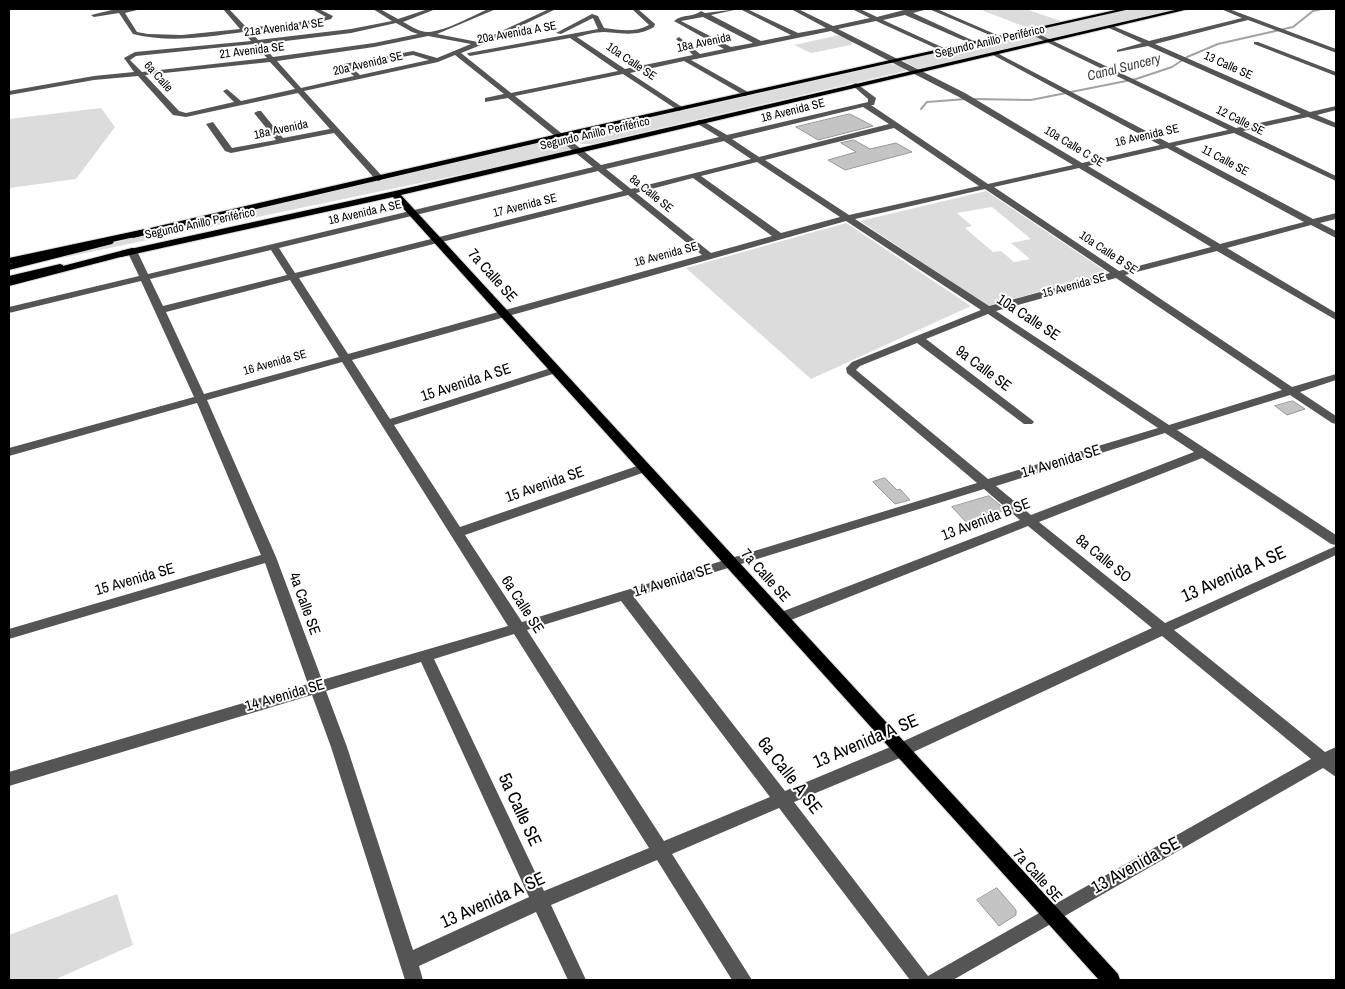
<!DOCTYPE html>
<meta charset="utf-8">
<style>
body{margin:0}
#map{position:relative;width:1345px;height:989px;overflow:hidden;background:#fff;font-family:"Archivo Narrow",sans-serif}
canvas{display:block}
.frame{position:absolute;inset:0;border:10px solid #000;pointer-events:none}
</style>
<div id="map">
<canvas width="1345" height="989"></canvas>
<div class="frame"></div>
</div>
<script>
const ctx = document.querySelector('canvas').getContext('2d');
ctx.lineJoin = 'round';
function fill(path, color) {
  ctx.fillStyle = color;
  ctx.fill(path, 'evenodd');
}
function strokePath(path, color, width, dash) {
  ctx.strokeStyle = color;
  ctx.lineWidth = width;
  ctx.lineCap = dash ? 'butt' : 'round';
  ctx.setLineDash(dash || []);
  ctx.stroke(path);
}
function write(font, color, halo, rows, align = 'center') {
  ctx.font = font + ' "Archivo Narrow",sans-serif';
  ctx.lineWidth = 4;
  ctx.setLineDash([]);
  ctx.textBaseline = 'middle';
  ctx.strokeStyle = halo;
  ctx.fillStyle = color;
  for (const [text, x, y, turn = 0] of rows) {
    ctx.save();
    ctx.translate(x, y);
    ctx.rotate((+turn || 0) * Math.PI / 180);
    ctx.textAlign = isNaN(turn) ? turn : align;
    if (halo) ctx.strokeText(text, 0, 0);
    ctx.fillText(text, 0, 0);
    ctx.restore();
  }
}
fill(new Path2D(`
 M979 9H1025L1064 22 1033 30Z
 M1127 9H1186L921 70 901 60Z
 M840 35 853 41 851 45 811 53 794 45Z
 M890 64 899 65 907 68 905 71 592 144H581L575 139 579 134Z
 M101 108 115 127 76 179 9 188V119Z
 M558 138 573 151 33 264 235 211Z
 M986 191 1108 273 988 306 860 221ZM992 207 1031 239 1011 243 1030 259 1014 262 1001 251 993 252 965 228 972 226 957 213Z
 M846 223 971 306 811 379 686 268Z
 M117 894 133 945 54 980H9V935Z`), '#dcdcdc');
strokePath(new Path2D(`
 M973 99 1031 100 1136 79 1172 67 1187 57 1218 44 1293 27 1313 11 1322 9
 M921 109 927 102 966 99`), '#a3a3a3', 2);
const building = new Path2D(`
 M850 114 873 126 818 140 796 127Z
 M854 140 870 149 896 143 912 152 845 170 828 160 856 152 841 143Z
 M1293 401 1305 409 1287 415 1275 406Z
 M885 478 897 490 900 489 910 500 895 504 873 482Z
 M989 496 1006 510 967 523 952 507Z
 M997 888 1016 910V915L999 926 977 900Z`);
fill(building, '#c4c4c4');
strokePath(building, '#999', 1);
const major = new Path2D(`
 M1120 9H1130L571 135 133 238 128 235 133 232 571 131Z
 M1179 9H1189L401 195 1118 974 1120 980H1099L393 197 121 257 116 254 121 251 395 191Z
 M109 239 114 242 112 244 9 270V264Z
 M60 264 63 265V269L9 282V276Z`);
const highway = new Path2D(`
 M145 229 149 230 150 232 149 234 9 264V258Z
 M132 248 136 249 138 251 136 253 9 286V280Z`);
strokePath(major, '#dbdbdb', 2);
strokePath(highway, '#dbdbdb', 2);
fill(new Path2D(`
 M116 9H141L125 13 137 32 148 34 182 35 240 29 223 9H229L247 28 307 21 326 17 312 9H319L333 16 331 19 307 25 250 31 258 40 351 29 392 21 373 9H380L398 19 428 9H436L403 22C411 26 419 32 428 32 446 31 472 16 488 9H496L437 34 478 42 549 9H556L481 45 461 53 511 93 618 71 570 38 470 56 467 54 468 53 598 29 593 18 561 34 556 33 592 14 598 16 604 28C620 30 634 33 649 25L632 9H638L655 24 654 27C637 37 623 33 604 32 595 32 585 35 577 37L625 69 693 55 677 40 676 39 679 37 700 54 724 49 674 21C682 14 695 17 701 11L705 13 739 9 711 15 761 41 791 35 740 9H747L798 33 826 28 791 9H798L833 26 870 18 852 9H860L877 17 904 10 928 9 913 13 976 42V44H972L905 15 883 20 946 49V51H942L876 21 838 29 965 93 1082 163 1160 145 993 55V53H997L1169 143 1228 130 1026 32V30H1030L1236 128 1301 114 1148 46 1117 52V50L1142 43 1109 28V26H1113L1149 41 1242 18 1221 9H1229L1336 49V53L1334 52 1248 20 1155 44 1310 112 1336 106V110L1317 115 1336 123V128L1308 117 1243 131 1336 176V181L1234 133 1175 146 1313 219 1336 213V219L1320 223 1336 231V238L1311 225 1227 248 1336 313V320L1217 251 1125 275 1292 387 1336 374V380L1300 392 1336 416V424L1332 423 1290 395 1177 430 1336 535V545L1331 544 1202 458 1039 522 1165 623 1336 546V555L1174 630 1325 752 1336 747V777L1323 768 953 980H910L779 808 672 854 752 980H732L657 860 551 905 586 980H568L536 912 419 966 423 980H405L331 747 312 695 9 786V772L308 684 265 563 9 639V629L261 555 197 403 9 456V448L194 397 141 281 9 313V307L139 276 127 251 132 248 137 251 148 274 593 167 508 98 485 102V98L504 94 455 55 438 62 304 91 382 176 383 178 379 181 376 180 334 133 231 153 225 151 206 124 213 122 232 148 276 140 254 113 258 111H261L283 138 330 129 298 93 186 117 173 115 138 76 94 80 9 95V91L94 76 134 72 124 58 135 52 251 41 243 32C207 37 169 43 133 34L119 13 94 17 91 15ZM703 17 753 43 731 47 681 21ZM396 23 412 32 418 34 374 43 273 57 261 44 351 33ZM831 31 959 97 1073 165 988 184 871 105H874L876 98 856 83 852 85 868 99V102L727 135 701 120H698V124L719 137 601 165 515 96 623 74 679 111 683 109 682 107 630 73 684 61 745 96 749 94 748 92 691 60ZM428 36 471 44 437 58 413 51 344 64 343 67 354 76 301 88 277 61 374 47ZM254 44 267 58 142 72 130 60 136 56ZM413 55 429 60 360 75 350 66ZM270 62 295 89 241 101 227 89 223 91 234 102 186 113 179 111 145 75ZM863 107 889 124 759 157 732 139ZM894 128 979 186 849 215 765 160ZM724 141 751 159 631 189 606 169ZM1167 148 1304 222 1220 244 1088 166ZM757 162 840 217 781 233 701 176ZM1079 168 1211 247 1119 271 994 187ZM598 171 623 191 295 273 279 248ZM693 178 772 236 711 253 636 193ZM985 189 1110 273 989 306 855 219ZM628 195 702 255 348 354 299 278ZM846 221 981 310 852 362 846 368 847 373 977 483 522 622 465 535 648 471 650 468 648 465H640L460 527 394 425 559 372 560 370 555 367 551 368 390 419 352 360ZM271 250 287 275 163 306 150 279ZM1116 278 1282 390 1169 425 996 311ZM290 280 339 357 204 394 166 312ZM988 314 1158 428 988 479 856 370 860 366 917 343 1024 424H1032L1034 422 1032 420 926 339ZM342 362 508 626 322 680 276 557 207 400ZM1165 433 1194 452 1031 515 996 486ZM984 489 1020 520 776 614 774 618 776 622H786L1028 526 1152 628 895 745 785 791 634 597ZM621 601 770 797 664 841 527 630ZM514 634 649 848 544 891 434 659ZM1162 636 1311 759 928 976 794 802 907 755ZM421 662 529 897 413 950 347 747 326 691Z
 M929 9H937L1004 38 999 39Z
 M1254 42H1258L1336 72V76L1254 44Z`), '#555');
fill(major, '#000');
fill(highway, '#000');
write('12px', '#000', '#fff', [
 ["21a Avenida A SE",284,28,-7],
 ["20a Avenida A SE",517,33,-10],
 ["Segundo Anillo Periférico",990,42,-13],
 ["18a Avenida",704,43,-12],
 ["21 Avenida SE",252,51,-7],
 ["10a Calle SE",631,62,34],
 ["20a Avenida SE",368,64,-13],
 ["13 Calle SE",1228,66,24],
 ["6a Calle",158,77,48],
 ["18 Avenida SE",793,111,-14],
 ["12 Calle SE",1240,121,26],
 ["18a Avenida",281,130,-12],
 ["Segundo Anillo Periférico",595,134,-13],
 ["16 Avenida SE",1147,136,-13],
 ["10a Calle C SE",1074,147,31],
 ["11 Calle SE",1225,161,28],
 ["8a Calle SE",651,194,39],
 ["17 Avenida SE",525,206,-14],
 ["18 Avenida A SE",365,213,-13],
 ["Segundo Anillo Periférico",200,224,-12],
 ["10a Calle B SE",1108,253,34],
 ["16 Avenida SE",666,255,-15],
 ["15 Avenida SE",1074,286,-15],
 ["16 Avenida SE",275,363,-16]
]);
write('italic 14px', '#444', '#fff', [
 ["Canal Suncery",1124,68,-14]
]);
write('15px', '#000', '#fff', [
 ["7a Calle SE",492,276,48],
 ["10a Calle SE",1028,318,33],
 ["9a Calle SE",983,369,37],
 ["15 Avenida A SE",466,383,-18],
 ["14 Avenida SE",1061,462,-17],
 ["15 Avenida SE",545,485,-19],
 ["13 Avenida B SE",986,520,-21],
 ["8a Calle SO",1103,559,39],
 ["7a Calle SE",765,576,48],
 ["15 Avenida SE",135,580,-16],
 ["14 Avenida SE",673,581,-17],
 ["4a Calle SE",304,604,70],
 ["6a Calle SE",522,605,57],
 ["14 Avenida SE",285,696,-16],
 ["7a Calle SE",1037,876,48]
]);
write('18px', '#000', '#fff', [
 ["13 Avenida A SE",1234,575,-24],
 ["13 Avenida A SE",866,742,-23],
 ["6a Calle A SE",789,776,52],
 ["5a Calle SE",519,810,65],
 ["13 Avenida SE",1136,866,-29],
 ["13 Avenida A SE",493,901,-24]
]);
</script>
